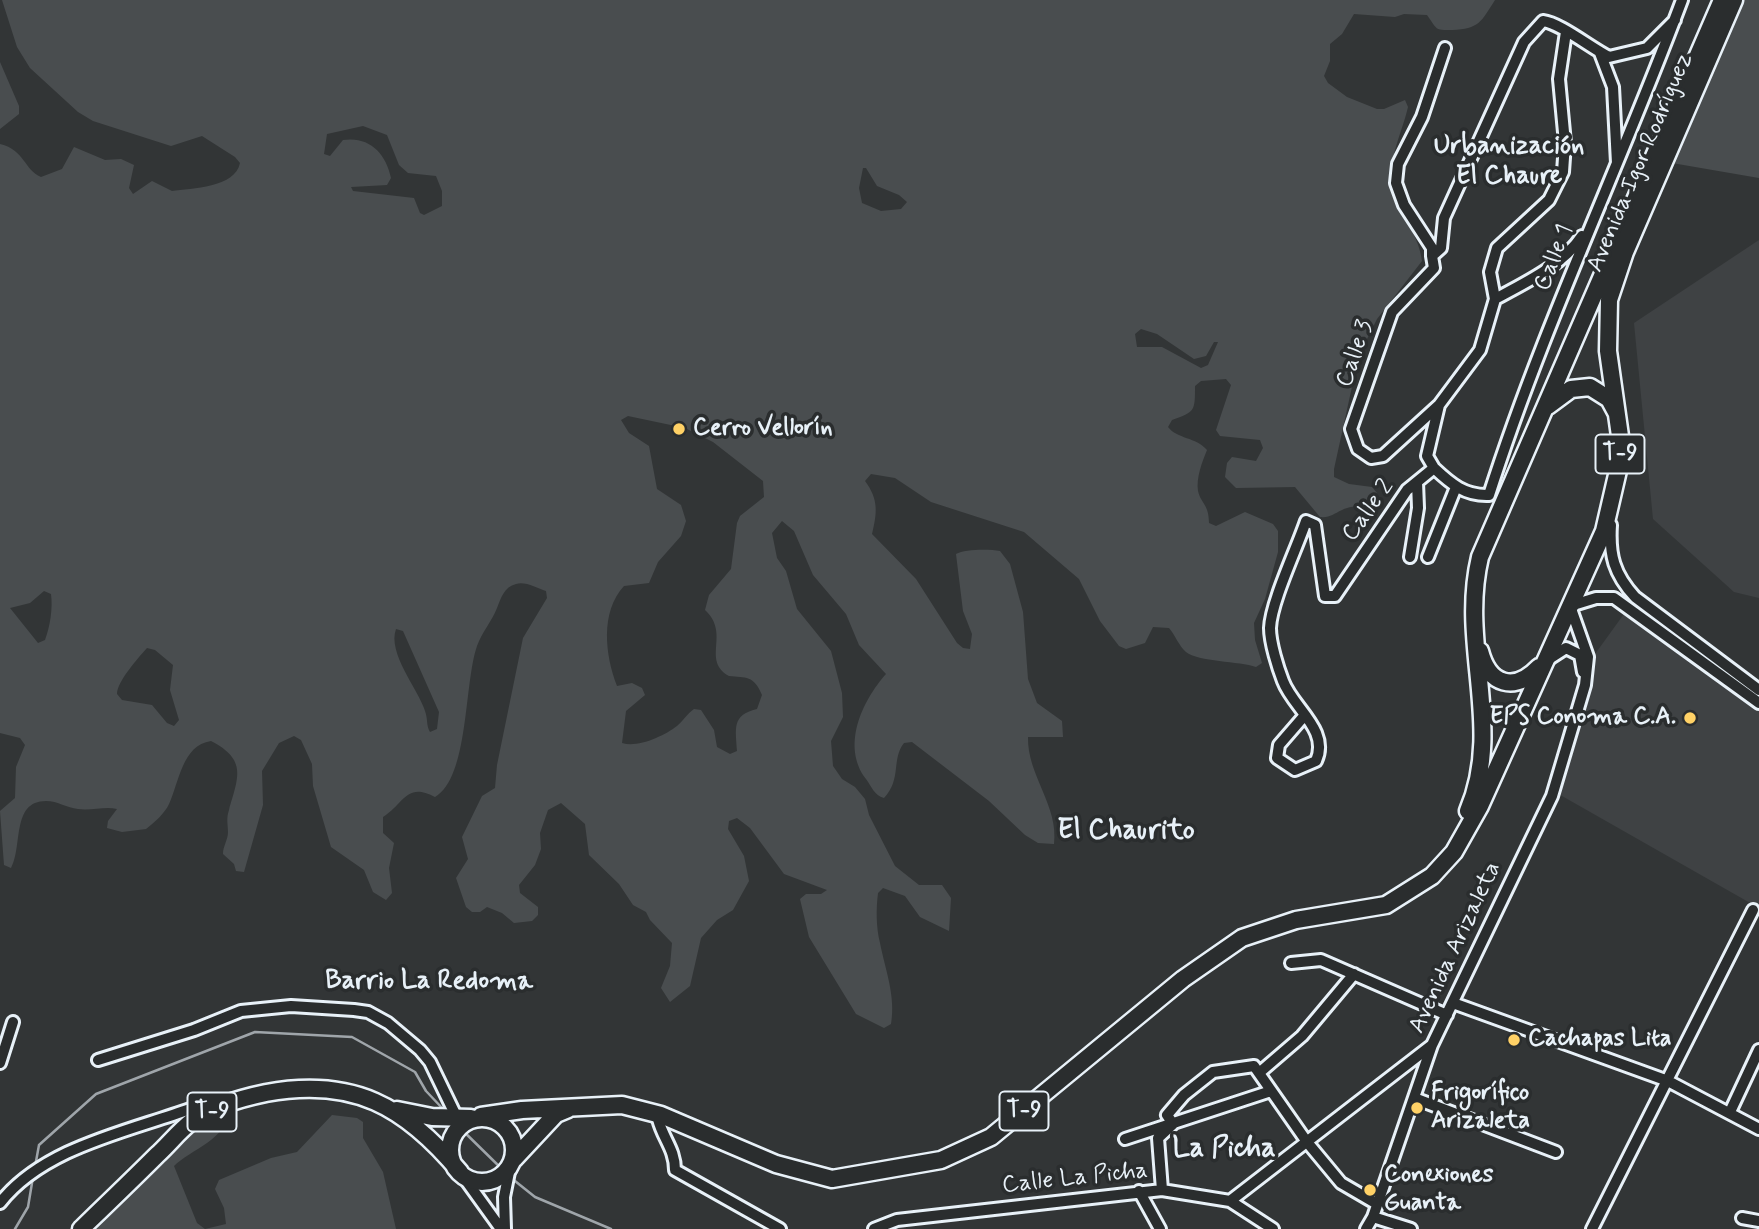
<!DOCTYPE html>
<meta charset="utf-8">
<style>
body{margin:0}
canvas{display:block;background:#323536}
</style>
<canvas width="1759" height="1229"></canvas>
<script>
const ctx = document.querySelector('canvas').getContext('2d');
ctx.lineJoin = 'round';
function fill(path, color) {
  ctx.fillStyle = color;
  ctx.fill(path, 'evenodd');
}
function strokePath(path, color, width, dash) {
  ctx.strokeStyle = color;
  ctx.lineWidth = width;
  ctx.lineCap = dash ? 'butt' : 'round';
  ctx.setLineDash(dash || []);
  ctx.stroke(path);
}
function write(font, color, halo, rows, align = 'center') {
  ctx.font = font + ' Mynerve,sans-serif';
  ctx.lineWidth = 7;
  ctx.setLineDash([]);
  ctx.textBaseline = 'middle';
  ctx.strokeStyle = halo;
  ctx.fillStyle = color;
  for (const [text, x, y, turn = 0] of rows) {
    ctx.save();
    ctx.translate(x, y);
    ctx.rotate((+turn || 0) * Math.PI / 180);
    ctx.textAlign = isNaN(turn) ? turn : align;
    if (halo) ctx.strokeText(text, 0, 0);
    ctx.fillText(text, 0, 0);
    ctx.restore();
  }
}
fill(new Path2D(`
 M1759 240V598L1734 592 1653 519 1634 323Z
 M1629 607 1759 709V908L1555 792 1590 661Z`), '#3f4244');
fill(new Path2D(`
 M2 0H1495C1481 22 1479 29 1452 30 1434 30 1438 30 1427 15L1404 14 1395 17 1354 14 1342 34 1330 44V61L1324 76 1328 83 1347 97 1377 109H1384L1405 100 1408 107C1401 137 1384 165 1395 196 1403 219 1419 236 1422 261L1377 319 1366 341 1353 382 1334 469V477L1349 484 1372 487 1377 493C1369 510 1356 503 1342 510 1333 514 1330 518 1320 517L1295 487 1236 488 1225 477 1227 463 1232 457 1256 461 1263 448 1260 440 1220 436 1216 430 1231 385 1226 379 1201 381 1195 386C1195 411 1195 412 1172 420L1168 427C1177 439 1196 437 1207 450 1202 462 1196 478 1198 491 1201 504 1209 504 1209 523L1216 526 1245 512 1273 524 1278 531V552L1265 599 1254 623 1255 640 1262 663 1256 667C1240 661 1198 662 1186 652 1179 646 1175 635 1169 628L1153 627 1145 643 1126 649 1119 646 1100 621 1079 579 1024 532 931 502 895 478 871 474 865 481C879 500 877 513 872 534L916 579 957 643 963 648 970 649 972 634 963 611 956 554C965 549 989 549 1000 551L1010 564 1023 612 1028 679 1037 703 1062 721 1063 737H1028C1027 775 1059 806 1054 844L1038 843 1025 835 989 801 912 742 904 743C891 759 902 779 884 798 874 795 872 787 866 779 841 746 862 701 886 674L859 645 846 614 813 575 794 531 782 521 772 533 777 558 786 571 797 609 831 651 842 693 843 717 831 741 833 766 842 779 855 787 865 799 869 815 895 866 919 885H942L951 898 949 931 920 917 905 896 883 888 878 893C876 909 876 927 880 943 885 969 896 996 891 1024L884 1028 856 1014 809 937 800 899 806 894H821L827 890 784 874 750 828 737 818 729 821 728 829 744 856 749 881 733 910 717 920 701 938 690 986 670 1002 661 988 670 966 672 943 650 920 646 912 633 905 619 884 589 855 585 824 561 803 548 810 540 833 541 849 535 865 519 885 520 893 538 907V915L532 921 514 923 502 913 487 907 480 912H472L466 907 456 878 468 859 462 837 482 796 495 788 497 765 523 638 547 598 546 591C537 588 525 581 516 584 504 587 501 598 497 608 492 621 482 632 477 646 464 683 469 778 435 797 406 782 405 803 383 817V833L394 843 389 868 392 893 386 900 373 892 364 870 331 847 313 786 312 764 301 740 294 736 279 743 262 771 263 805 244 872 236 871 234 864 223 854C223 846 228 840 228 832 228 824 226 819 229 810 238 778 248 760 211 741 182 745 179 783 169 804 165 813 154 823 146 829L122 832 107 828 108 821 117 809C105 806 91 811 78 809 67 808 58 801 46 801 11 801 23 847 11 868L4 865 0 811 15 798 16 767 25 745 20 738 0 733V144C25 150 24 170 41 177L62 169 74 147 105 160 121 159 134 165 129 188 133 194 152 181 172 191C192 188 235 188 240 163L235 157 202 136 171 146 93 121 78 112 30 68 17 47ZM363 126 387 135 399 165 408 173 436 176 442 191V206L424 215 420 213 414 198 353 191 351 187 387 185 391 178C386 153 369 136 343 140L330 156 324 154 327 134ZM863 168H866L877 186 899 195 907 202 901 209 881 211 862 203 859 188ZM1141 329 1157 334 1194 359 1206 356 1214 342H1218L1208 365 1201 368 1162 347H1137L1135 334ZM628 416 685 428 713 442 763 481 764 497 740 516 737 523 731 569 709 595 705 610C731 634 701 660 729 676 746 678 754 675 762 695L757 709C731 715 736 729 737 751L730 754 717 747 714 730 701 710 694 709C687 714 683 721 677 726 664 736 638 748 622 743L626 711 645 695 642 688 632 683 617 686C605 655 600 612 624 586L649 583 658 562 681 536 686 521 681 505 657 489 649 446 629 433 621 420ZM44 591 51 594C53 608 50 627 45 640L38 643 10 608 30 603ZM396 629 403 631 439 712 437 729 430 732C426 725 428 719 425 711 418 689 387 653 396 629ZM147 648 155 650 173 665 170 690 179 720 174 726 167 723 152 705 122 700 117 694C117 682 137 659 147 648Z
 M1742 0H1759V178L1672 163Z
 M0 62 19 106V114L0 129Z
 M228 1111C229 1138 190 1150 174 1166L197 1223 205 1229 226 1224 224 1208 215 1189 219 1180 271 1158 297 1152 332 1115 357 1118 363 1122V1138L383 1172 396 1229H95C129 1193 180 1122 228 1111Z`), '#494d4f');
strokePath(new Path2D(`
 M455 1123 505 1172
 M35 1167 39 1145 96 1094 255 1032 352 1037 415 1072 426 1091 444 1110
 M510 1177 535 1197 611 1229
 M15 1229 28 1207 33 1177`), '#9fa5aa', 2.5);
const minor = new Path2D(`
 M1600 53 1613 87 1617 163
 M1432 256V248L1404 205 1396 183 1398 164 1422 117 1445 48
 M1495 299C1525 283 1563 265 1582 236
 M1439 405 1383 456 1371 458 1358 449 1351 429 1392 312 1434 268 1432 256 1441 248 1444 218 1524 42 1543 21C1560 23 1591 48 1609 57L1647 48 1675 20
 M1434 468C1451 484 1465 496 1489 495 1543 326 1620 166 1682 0
 M1611 525C1609 555 1614 574 1635 597L1759 690
 M1410 557 1418 508 1417 482
 M1428 557 1456 487
 M1549 659 1566 648 1580 655 1583 672
 M1305 715 1279 745 1277 758 1295 770 1316 761C1330 730 1293 708 1283 681 1278 668 1270 643 1270 628 1271 602 1297 548 1306 521L1315 525 1325 596H1335L1407 490 1434 468 1427 456 1439 405 1480 350 1495 299 1490 272 1497 248 1549 200 1563 172 1565 143 1559 79 1566 32
 M1291 963 1321 960 1447 1015
 M1453 1003 1668 1081 1759 1129
 M98 1060 194 1030 241 1011 291 1006 354 1010 368 1012 388 1023 420 1050 430 1062 457 1118
 M0 1063 13 1022
 M1259 1073 1302 1036 1354 974
 M1414 1098 1556 1152
 M1730 1112 1759 1050
 M661 1115 658 1119C663 1139 675 1149 675 1170L780 1229
 M1125 1139 1271 1091
 M460 1172 501 1229
 M1162 1190 1158 1138 1173 1124 1167 1115 1184 1095 1213 1072 1254 1066 1307 1142 1341 1183 1377 1204
 M1139 1191 1160 1229
 M1230 1201 1432 1045
 M0 1203C43 1148 126 1132 190 1109L210 1106
 M1373 1217 1411 1229
 M1742 1218 1759 1221
 M505 1229 504 1197 510 1167
 M874 1229 897 1220 1162 1190 1230 1201 1273 1229
 M1366 1229 1373 1217 1432 1045 1552 796 1585 685 1588 657 1570 606 1596 598H1614L1759 703
 M1592 1229 1753 910`);
const highway = new Path2D(`
 M1548 406 1571 389 1590 387 1609 399 1616 412
 M1480 651C1489 685 1514 693 1539 667
 M1468 811C1504 727 1459 645 1480 557L1722 0
 M397 1110 432 1117 471 1118
 M481 1116 522 1110 622 1105 661 1115 776 1164 832 1179 941 1160 991 1137 1183 979 1242 938 1296 920 1386 905 1432 876 1454 852 1480 806 1604 531 1620 462V436L1608 351 1609 300 1625 252 1734 0
 M450 1150a32 32 0 1 1 64 0a32 32 0 1 1-64 0Z
 M514 1159 556 1114 568 1109
 M81 1229C107 1204 132 1180 157 1155 169 1144 179 1131 192 1121 211 1107 242 1098 266 1093 353 1077 405 1106 460 1172`);
strokePath(minor, '#e8f1f8', 16);
strokePath(highway, '#e8f1f8', 21);
strokePath(minor, '#2a2d2e', 10);
strokePath(highway, '#2a2d2e', 16);
for (const [x, y, r, color] of [
 [679,429,7,"#ffd166"],
 [1690,718,7,"#ffd166"],
 [1514,1040,7,"#ffd166"],
 [1417,1108,7,"#ffd166"],
 [1370,1190,7,"#ffd166"]
]) {
  const dot = new Path2D();
  dot.arc(x, y, r, 0, 2 * Math.PI);
  ctx.fillStyle = color;
  ctx.fill(dot);
  strokePath(dot, '#2a2d2e', 2.5);
}
for (const [x, y, w] of [
 [1620,454,49],
 [1024,1111,49],
 [212,1112,49]
]) {
  const box = new Path2D();
  box.roundRect(x - w / 2, y - 19.5, w, 39, 5);
  ctx.fillStyle = '#2a2d2e';
  ctx.fill(box);
  strokePath(box, '#e8f1f8', 2);
}
write('bold 23px', '#e8f1f8', null, [
 ["T-9",1620,454],
 ["T-9",1024,1111],
 ["T-9",212,1112]
]);
write('24px', '#e8f1f8', '#2a2d2e', [
 ["Avenida Igor Rodríguez",1641,163,-67],
 ["Calle 1",1555,258,-69],
 ["Calle 3",1356,354,-71],
 ["Calle 2",1369,511,-54],
 ["Avenida Arizaleta",1456,948,-65],
 ["Calle La Picha",1075,1179,-6]
]);
write('bold 24px', '#e8f1f8', '#2a2d2e', [
 ["Cerro Vellorín",693,429],
 ["EPS Conoma C.A.",1676,718,"right"],
 ["Cachapas Lita",1528,1040],
 ["Frigorífico",1431,1094],
 ["Arizaleta",1431,1122],
 ["Conexiones",1384,1176],
 ["Guanta",1384,1204]
], 'left');
write('bold 26px', '#e8f1f8', '#2a2d2e', [
 ["Urbanización",1509,148],
 ["El Chaure",1509,178],
 ["Barrio La Redoma",429,983]
]);
write('bold 28px', '#e8f1f8', '#2a2d2e', [
 ["El Chaurito",1126,832],
 ["La Picha",1224,1150]
]);
</script>
